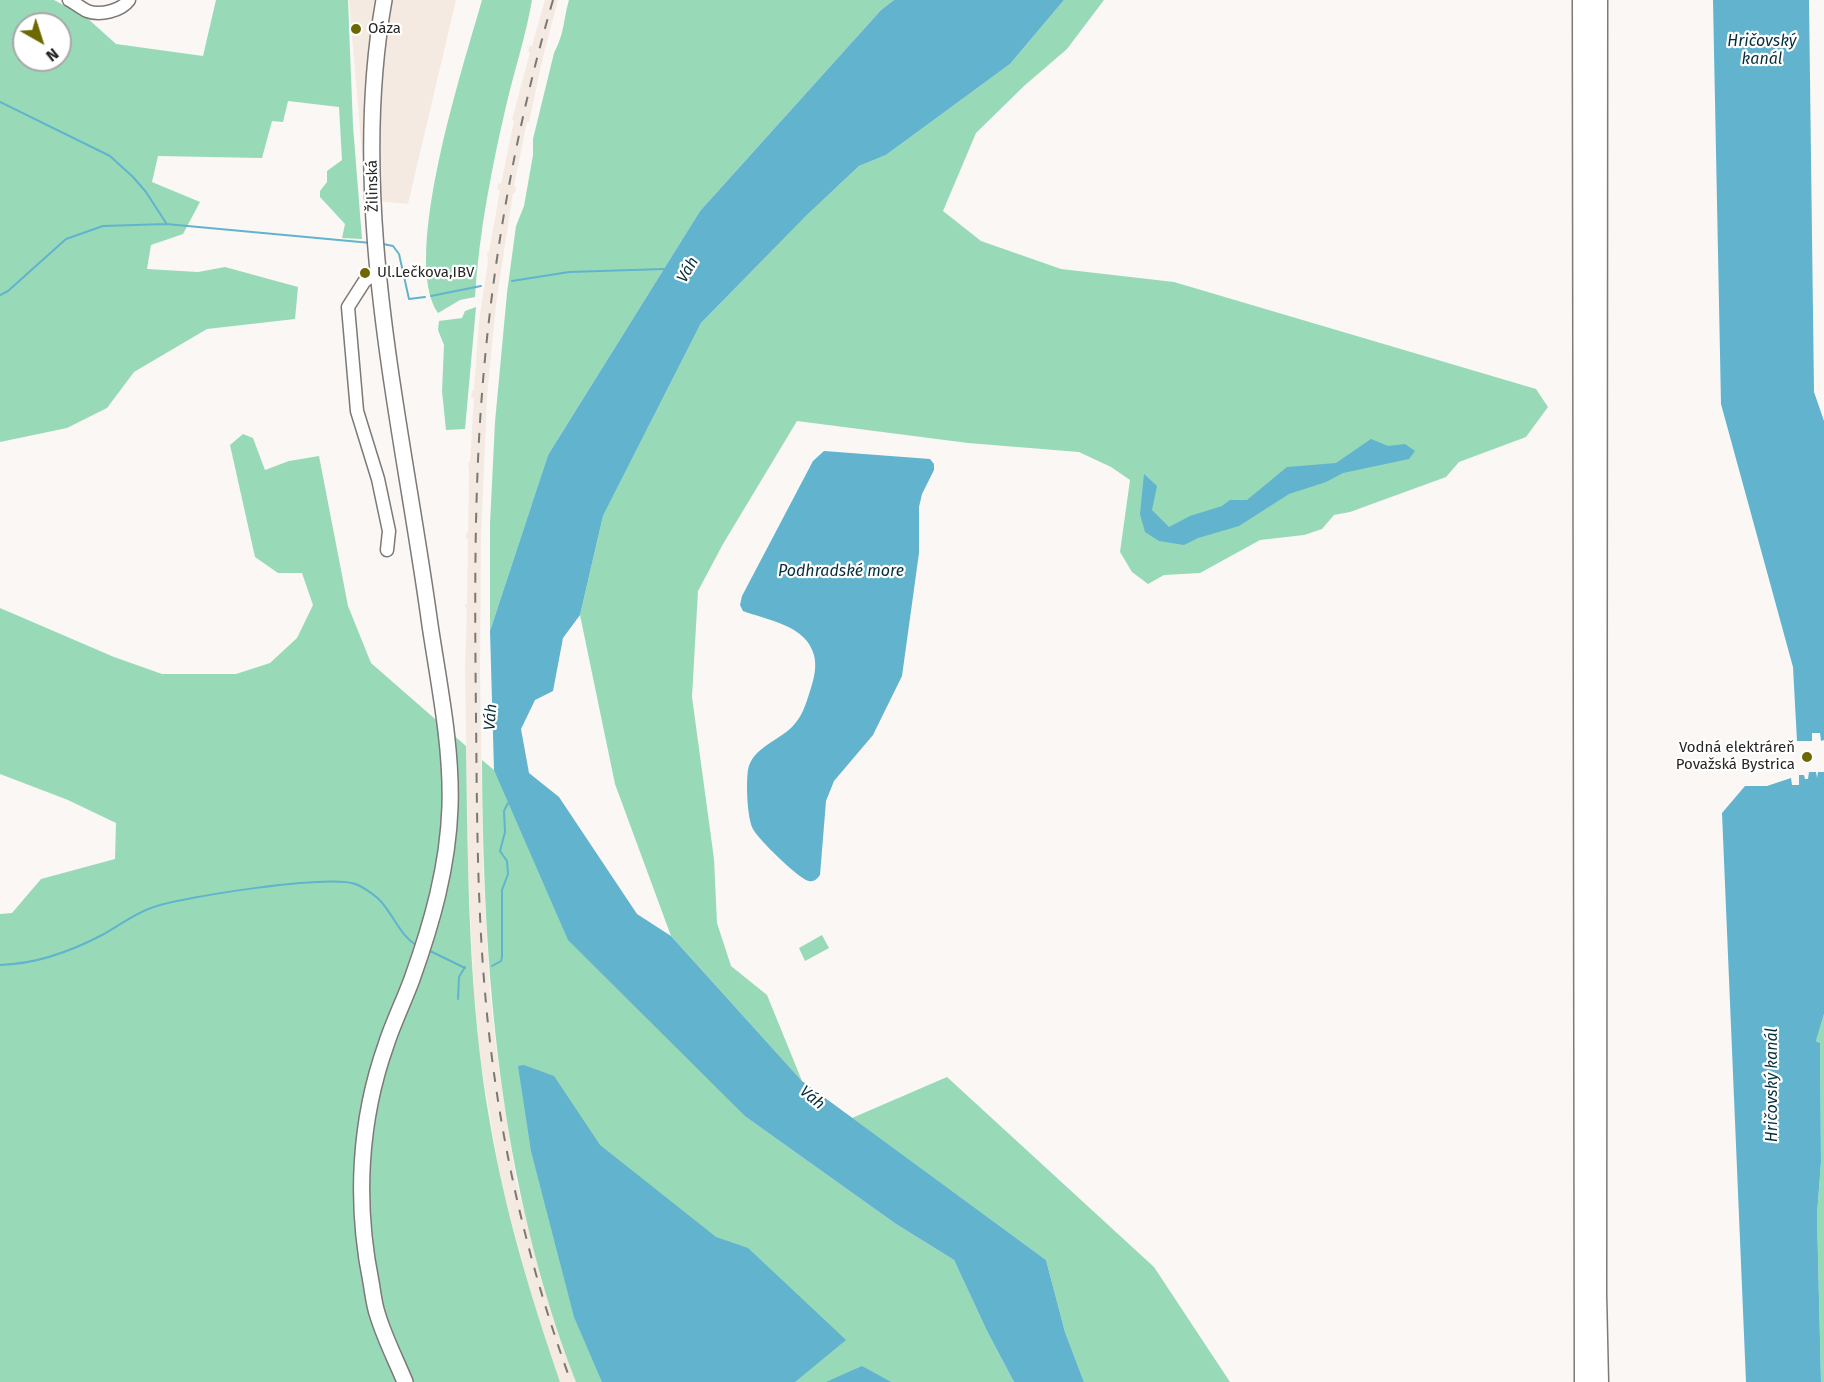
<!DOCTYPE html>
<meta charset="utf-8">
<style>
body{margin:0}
#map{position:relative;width:1824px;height:1382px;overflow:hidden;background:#faf7f4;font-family:"Fira Sans",sans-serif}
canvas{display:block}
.north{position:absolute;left:12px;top:12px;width:60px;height:60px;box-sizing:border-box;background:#fff;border:2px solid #a9a8a8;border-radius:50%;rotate:141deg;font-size:16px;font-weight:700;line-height:24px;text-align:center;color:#272625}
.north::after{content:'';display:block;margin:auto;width:21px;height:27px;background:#6e6800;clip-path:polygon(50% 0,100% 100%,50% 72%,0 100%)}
</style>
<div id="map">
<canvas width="1824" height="1382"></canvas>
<div class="north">N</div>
</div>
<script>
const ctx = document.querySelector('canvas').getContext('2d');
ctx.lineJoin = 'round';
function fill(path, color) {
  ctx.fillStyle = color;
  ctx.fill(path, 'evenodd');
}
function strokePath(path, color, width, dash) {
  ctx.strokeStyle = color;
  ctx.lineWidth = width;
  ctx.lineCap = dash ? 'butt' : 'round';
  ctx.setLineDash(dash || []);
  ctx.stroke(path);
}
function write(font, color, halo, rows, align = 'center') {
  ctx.font = font + ' "Fira Sans",sans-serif';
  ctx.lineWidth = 4.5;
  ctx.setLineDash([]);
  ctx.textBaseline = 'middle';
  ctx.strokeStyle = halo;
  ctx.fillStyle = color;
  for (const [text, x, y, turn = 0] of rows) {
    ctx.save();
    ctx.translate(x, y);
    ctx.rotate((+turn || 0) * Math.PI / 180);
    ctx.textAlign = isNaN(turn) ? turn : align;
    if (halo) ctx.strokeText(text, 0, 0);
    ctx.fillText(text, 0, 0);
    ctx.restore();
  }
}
fill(new Path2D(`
 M349 0H456L408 204 366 200Z
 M545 0H558L543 57 529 122H527L514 186 516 187 515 193H513L496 304 487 396 481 536 480 670 483 868 490 993 497 1055 516 1180 549 1303 576 1382H560L557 1376 535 1308 501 1184 480 1057 474 994 468 869 465 666 467 612 465 604H467L468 539H466V533L468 532 469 473 468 463 470 462 474 398 471 397 472 391 474 390 479 321 488 262 487 252H489L500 190H497L498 183 501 184 514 121 512 120 530 52 528 51 530 46H532Z`), '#f4eae2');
fill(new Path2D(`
 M0 0H54L86 17 116 44 203 56 216 0H348L353 126 362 239 342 238 345 224 320 197V191L327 182V171L342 160 339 107 288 101 283 122 272 121 262 158 158 156 152 182 200 202 183 234 151 245 147 269 198 272 225 267 298 287 295 319 207 329 134 372 107 408 67 428 0 442ZM24 24H60V60H24Z
 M482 0H532C526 35 515 68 507 102 492 166 479 232 475 297L460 300 438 313C400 258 464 64 482 0Z
 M569 0H894L881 10 700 211 548 455 490 631V524L495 422 507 293 516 226 524 206 533 155V139L554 53C565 32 563 21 569 0Z
 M1064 0H1104L1067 49 1024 86 976 133 943 211 981 241 1061 269 1174 282 1536 389 1548 407 1526 437 1459 462 1446 477 1350 512 1334 515 1322 529 1304 535 1260 540 1200 573 1164 575 1148 584 1132 572 1120 552 1130 480 1111 467 1079 452 968 443 797 421 723 544 698 591 692 697 714 859 717 923 731 966 767 995 802 1081 671 936 615 784 580 615 603 516 701 323 807 215 859 166 886 155 1010 64Z
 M476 307 465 429 446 430 442 391 444 345 438 330 439 321 462 318 465 311Z
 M243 434 253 438 265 470 289 461 319 456 348 606 371 663 466 746C468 871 468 999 490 1123 505 1212 531 1297 560 1382H0V914L12 913 41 879 115 859 116 823 68 800 0 774V608L114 657 162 674H236L270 663 297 638 313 605 302 573H278L255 557 230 445Z
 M482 760 494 770 746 1117 896 1224 954 1260 987 1331 1014 1382H576C499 1183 483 971 482 760Z
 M822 935 829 948 805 961 799 948Z
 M1824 1014V1382H1821L1817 1215 1821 1162 1820 1043 1816 1041Z
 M947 1077 1154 1267 1230 1382H1084L1065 1332 1046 1260 852 1118Z`), '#98dab7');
fill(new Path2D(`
 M894 0H1064L1010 64 886 155 859 166 807 215 701 323 603 516 580 615 563 638 553 691 535 700 521 729 529 773 559 797 637 914 671 936 802 1081 1046 1260 1065 1332 1084 1382H1014L987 1331 954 1260 896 1224 746 1117 568 940 494 770 490 631 548 455 700 211 881 10Z
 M1713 0H1809L1814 392 1824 421V740L1821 741 1820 733H1812V741H1797L1793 667 1721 404Z
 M1371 439 1388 446 1405 444 1415 451 1409 459 1343 473 1326 482 1289 494 1239 526 1198 538 1184 545 1159 541 1145 532 1140 514 1144 474 1157 486 1152 510 1169 527 1190 516 1222 506 1230 500H1247L1287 467 1336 463Z
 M824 451 930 459 934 464V470L922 494 919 507V553L902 676 873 735 834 781 826 801 820 875C817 879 814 882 809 881 800 880 757 838 753 829 747 818 746 783 748 770 752 748 778 741 792 727 802 717 806 704 810 691 814 679 817 667 814 655 806 625 767 620 743 611L740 605 742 596 813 461Z
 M1809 772H1816L1817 778 1818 772H1824V1014L1816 1041 1820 1043 1821 1162 1817 1215 1821 1382H1746L1722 813 1745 786H1767L1791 778 1792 785H1799V775H1804L1805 779H1808Z
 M524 1065 554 1076 600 1145 716 1237 748 1248 846 1340 795 1382H602L574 1317 531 1151 518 1066Z
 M862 1366 891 1382H826Z`), '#61b3ce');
strokePath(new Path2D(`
 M0 102 110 156 133 177 146 192 166 223
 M383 244 393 246 399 254 409 299 425 297
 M512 281 569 272 664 269
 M0 295 8 291 66 239 103 226 166 224 371 243
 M431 296 481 286
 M428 950 465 968
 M0 965C37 964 72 951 104 934 120 925 134 914 151 908 180 897 334 873 358 885 366 889 378 897 383 904 394 917 402 938 418 946
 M492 966 501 961 502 957V890L508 874 507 861 500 851 505 832 504 811 508 803
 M458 999 459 977 465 967`), '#61b3ce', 2);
const minor = new Path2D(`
 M69 0C75 3 81 8 87 11 100 16 121 11 129 0
 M379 274 370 277 364 282 348 307 357 411 378 479 389 531 387 550`);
const major = new Path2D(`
 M384 0C347 207 402 420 430 625 439 685 452 747 450 807 448 867 432 923 412 979 404 1001 393 1023 386 1045 359 1121 355 1203 371 1282 373 1293 374 1305 378 1316 385 1339 396 1360 405 1382`);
const highway = new Path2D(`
 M1582 0 1584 1382
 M1598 0 1597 1294 1599 1382`);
strokePath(minor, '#7c7976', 15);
strokePath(major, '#7c7976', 18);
strokePath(highway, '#7c7976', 21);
strokePath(minor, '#fff', 12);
strokePath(major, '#fff', 15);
strokePath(highway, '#fff', 18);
strokePath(new Path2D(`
 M553 0C513 137 489 279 480 422 474 520 475 619 476 717 477 809 477 900 485 992 496 1125 525 1257 571 1382`), '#797876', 2, [10, 10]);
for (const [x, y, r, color] of [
 [356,29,6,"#6e6800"],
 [365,273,6,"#6e6800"],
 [1807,757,6,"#6e6800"]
]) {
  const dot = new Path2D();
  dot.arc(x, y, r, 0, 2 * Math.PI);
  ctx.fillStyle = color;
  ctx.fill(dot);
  strokePath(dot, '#fff', 2);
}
write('15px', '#272625', '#fff', [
 ["Oáza",368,29],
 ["Ul.Lečkova,IBV",377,273],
 ["Vodná elektráreň",1795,748,"right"],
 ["Považská Bystrica",1795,765,"right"]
], 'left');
write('15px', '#272625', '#fff', [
 ["Žilinská",373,186,-91]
]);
write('italic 16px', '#062e3a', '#fff', [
 ["Hričovský",1762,42],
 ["kanál",1762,60],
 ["Váh",688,270,-60],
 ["Podhradské more",841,572],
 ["Váh",491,717,-86],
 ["Hričovský kanál",1773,1085,-90],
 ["Váh",812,1098,40]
]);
</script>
